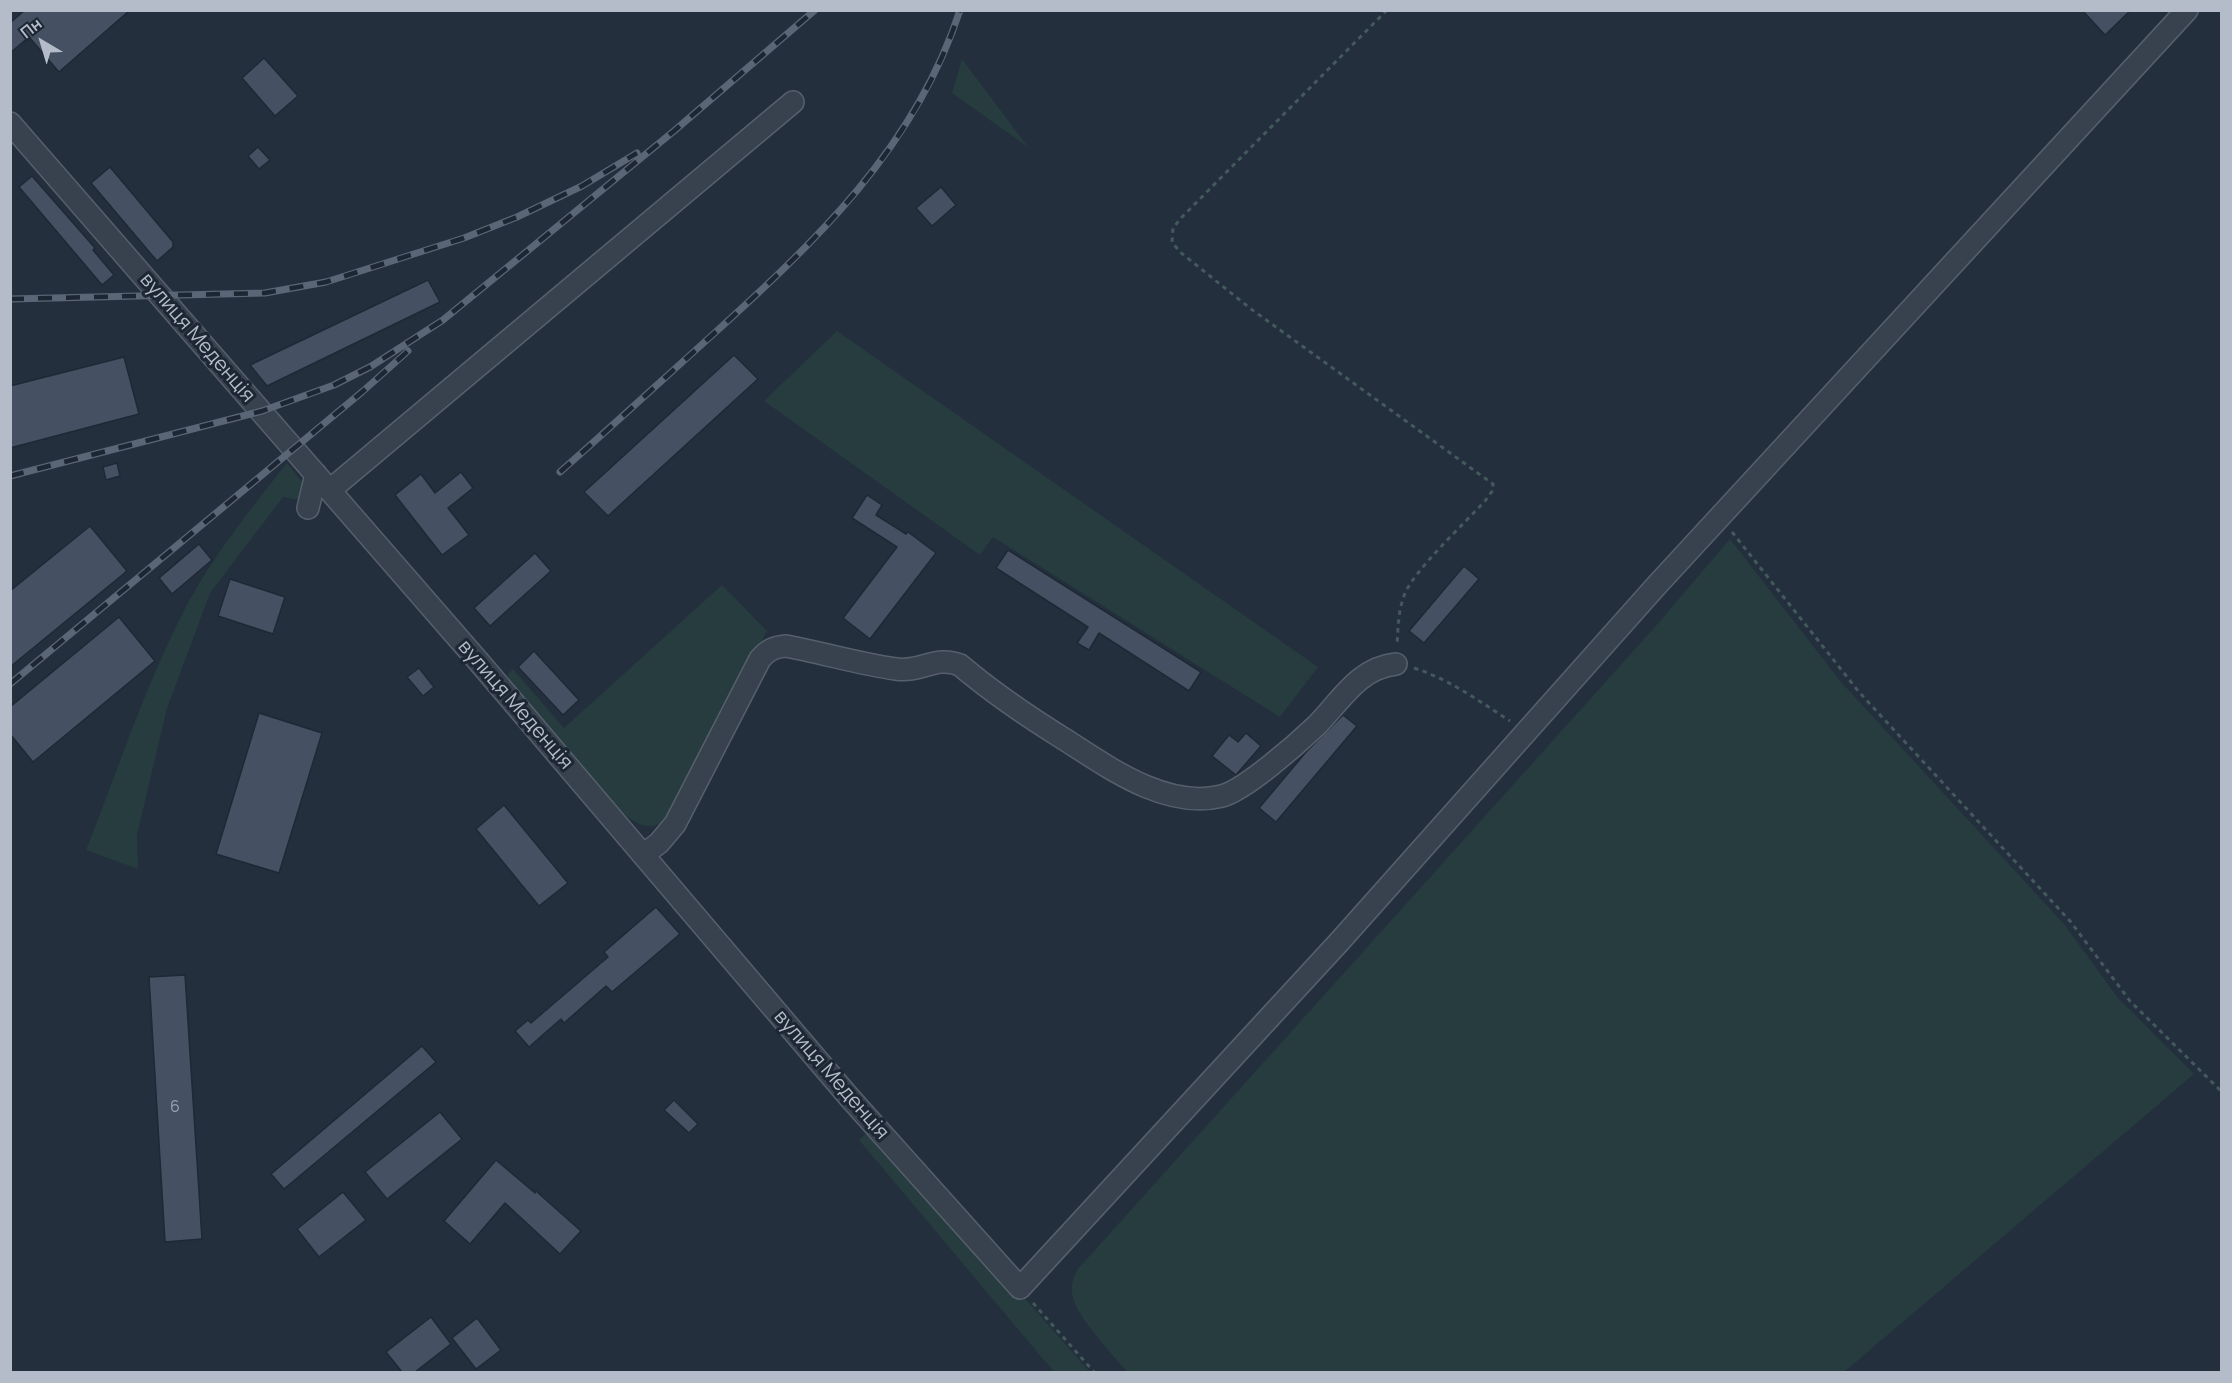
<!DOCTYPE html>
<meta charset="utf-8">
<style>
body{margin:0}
#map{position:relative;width:2232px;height:1383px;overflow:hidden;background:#242f3e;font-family:Manrope,sans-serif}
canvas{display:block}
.frame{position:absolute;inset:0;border:12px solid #b4bcc9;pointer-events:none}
.north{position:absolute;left:12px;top:12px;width:60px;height:60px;-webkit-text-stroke:4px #1d2633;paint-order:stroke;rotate:322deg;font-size:16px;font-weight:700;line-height:24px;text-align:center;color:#b4bcc9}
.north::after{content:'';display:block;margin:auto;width:21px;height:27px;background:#b4bcc9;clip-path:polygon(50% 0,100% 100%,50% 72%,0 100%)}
</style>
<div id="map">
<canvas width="2232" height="1383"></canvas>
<div class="frame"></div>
<div class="north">Пн</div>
</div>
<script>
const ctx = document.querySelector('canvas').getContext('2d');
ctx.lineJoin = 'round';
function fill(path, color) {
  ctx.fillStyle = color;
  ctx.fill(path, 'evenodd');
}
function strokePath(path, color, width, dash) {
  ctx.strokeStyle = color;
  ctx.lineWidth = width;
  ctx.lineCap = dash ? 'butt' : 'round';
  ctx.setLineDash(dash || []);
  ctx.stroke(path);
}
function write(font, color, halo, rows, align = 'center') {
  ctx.font = font + ' Manrope,sans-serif';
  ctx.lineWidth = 6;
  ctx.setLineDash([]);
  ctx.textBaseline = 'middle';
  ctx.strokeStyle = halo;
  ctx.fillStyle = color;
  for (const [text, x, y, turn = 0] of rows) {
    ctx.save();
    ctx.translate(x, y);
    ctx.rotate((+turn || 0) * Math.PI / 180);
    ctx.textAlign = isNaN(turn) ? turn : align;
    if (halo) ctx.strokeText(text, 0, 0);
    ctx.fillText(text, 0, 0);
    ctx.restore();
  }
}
fill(new Path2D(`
 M962 59 1028 147 952 93Z
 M837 331 1318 667 1280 717 993 537 980 555 764 401Z
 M287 463 303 483 301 500 283 497 210 593 167 708 137 835 138 869 86 850C119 767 147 680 189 601 216 552 252 507 287 463Z
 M1730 539 1841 682 2064 924 2118 998 2194 1074 1844 1372H1127C1114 1356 1079 1319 1074 1301 1070 1290 1072 1280 1077 1270L1654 628Z
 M722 585 767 631 672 813C654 835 638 826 619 810L509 684 508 674 513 669 564 728Z
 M873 1127 1090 1372H1054L859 1140Z`), '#263c3f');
const building = new Path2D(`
 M25 10H130L59 72 29 37 10 53V23Z
 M2082 10H2131L2105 35Z
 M264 58 298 96 275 116 242 78Z
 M258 147 270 160 259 169 248 156Z
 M110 167 173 242V247L157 261 91 183Z
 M32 176 95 248 93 250 114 275 102 285 19 187Z
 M941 187 956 205 932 226 916 208Z
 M428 280 440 302 267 386 250 365Z
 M734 355 758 379 608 516 584 492Z
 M124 357 139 414 10 448V386Z
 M117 463 120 476 106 480 103 467Z
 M461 472 473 488 448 508 469 535 442 555 395 495 421 474 435 493Z
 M867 495 882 505 876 515 906 534 908 532 936 553 870 639 843 618 897 547 852 518Z
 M90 526 127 571 10 667V591Z
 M199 544 212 560 172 594 159 578Z
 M1008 550 1201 672 1189 691 1099 633 1089 650 1077 643 1088 627 996 568Z
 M535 553 551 571 490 626 474 608Z
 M1464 566 1479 579 1424 643 1409 631Z
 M230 579 285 597 273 634 218 616Z
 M119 617 155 661 33 762 10 734V707Z
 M534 651 579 700 563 715 518 667Z
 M419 668 434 687 423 696 407 677Z
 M259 713 322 733 279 873 216 854Z
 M1343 715 1357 726 1276 822 1259 808 1306 752Z
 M1246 733 1261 746 1236 775 1212 756 1229 735 1238 742Z
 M504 805 568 883 539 906 476 829Z
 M656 907 680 934 612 992 606 986 564 1023 561 1019 529 1047 515 1031 528 1020 531 1023 608 957 604 952Z
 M185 975 202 1239 165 1242 149 977Z
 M422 1046 436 1062 284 1189 271 1174Z
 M674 1100 698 1124 689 1133 664 1110Z
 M440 1112 462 1139 387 1199 365 1172Z
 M496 1160 535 1193 536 1191 581 1231 560 1254 505 1203 470 1244 444 1221Z
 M343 1192 366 1220 319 1257 297 1229Z
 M431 1317 451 1344 415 1372H402L386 1352Z
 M477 1318 501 1350 476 1369 452 1338Z`);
fill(building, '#455162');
strokePath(building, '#1f2835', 1.5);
const minor = new Path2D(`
 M10 123 479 662 849 1097 1020 1288 1340 941 1657 585 2187 10
 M330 490 793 102
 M308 508 316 474
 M643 855 659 843 675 824 760 659C768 650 774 647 786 646 823 653 860 664 896 669 921 673 935 655 960 665 993 693 1027 716 1064 739 1108 767 1166 810 1222 796 1245 790 1297 744 1316 726 1341 701 1358 668 1396 664`);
strokePath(minor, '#565f6c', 24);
strokePath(new Path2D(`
 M1387 10 1182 217 1173 228 1172 242 1180 252 1251 309 1493 484V490L1485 501C1467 521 1411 573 1404 596 1398 612 1398 629 1397 646
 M1732 532 1859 692 2070 921 2130 1001 2222 1092
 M1414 668C1449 679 1479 701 1510 721
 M1033 1303 1094 1372`), '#44595c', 3, [4.5, 4.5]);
strokePath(minor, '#38414e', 21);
const rail = new Path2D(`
 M10 299 265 293 326 282 464 238 517 217 582 186 637 153
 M560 472C610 428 659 383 709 338 814 243 915 149 960 10
 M10 476 262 411 334 385 370 367 443 320 674 131 815 10
 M10 684 362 392 408 351`);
strokePath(rail, '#5a6575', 7);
strokePath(rail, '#1d2633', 4.5, [14]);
write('16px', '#98a1af', null, [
 ["6",175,1108]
]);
write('20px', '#b4bcc9', '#1d2633', [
 ["вулиця Меденція",197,338,49],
 ["вулиця Меденція",515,705,49],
 ["вулиця Меденція",831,1075,49]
]);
</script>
